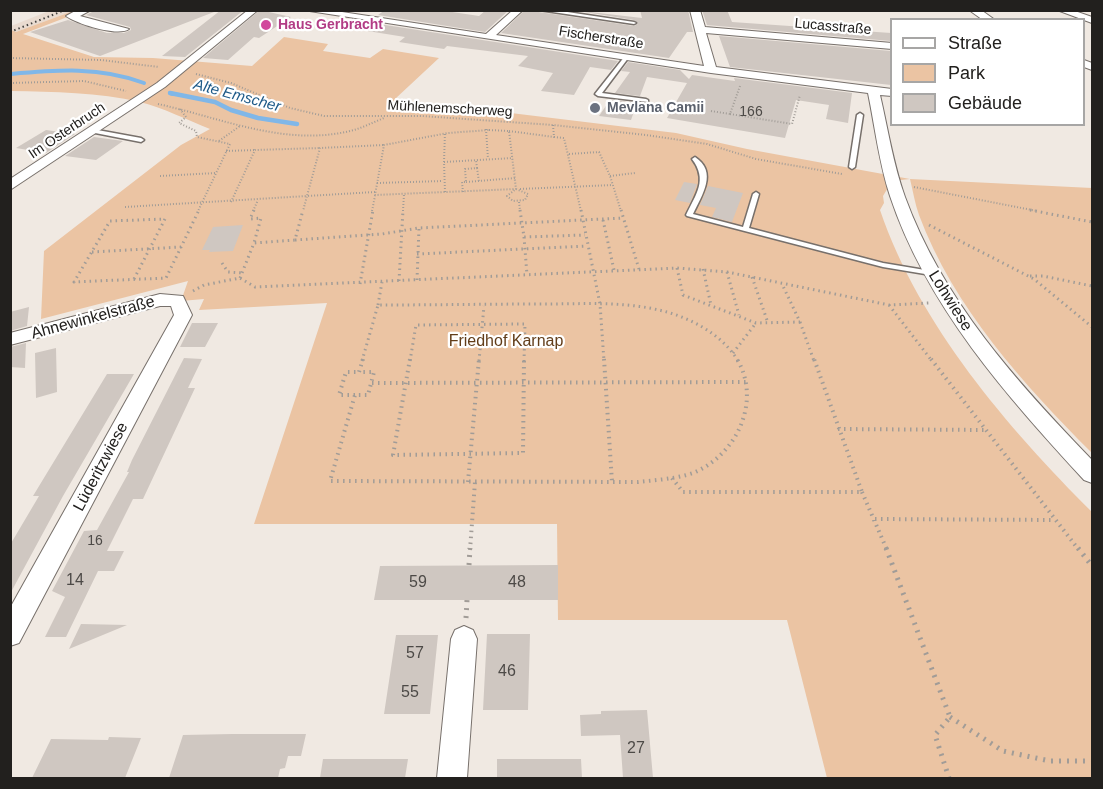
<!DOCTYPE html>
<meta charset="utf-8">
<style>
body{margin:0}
#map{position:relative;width:1103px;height:789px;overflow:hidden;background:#f0e9e2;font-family:Helvetica,sans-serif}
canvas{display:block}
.frame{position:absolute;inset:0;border:12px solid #22201e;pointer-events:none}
.legend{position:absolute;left:890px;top:18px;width:195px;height:108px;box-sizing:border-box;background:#fff;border:2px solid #a7a6a5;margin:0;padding:8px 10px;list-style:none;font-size:18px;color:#22201e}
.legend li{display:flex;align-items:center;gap:12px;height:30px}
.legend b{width:30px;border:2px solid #a7a6a5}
</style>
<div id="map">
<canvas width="1103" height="789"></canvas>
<div class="frame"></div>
<ul class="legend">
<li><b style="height:8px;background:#fff"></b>Straße</li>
<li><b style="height:16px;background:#ebc4a3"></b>Park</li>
<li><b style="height:16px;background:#cfc7c1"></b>Gebäude</li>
</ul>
</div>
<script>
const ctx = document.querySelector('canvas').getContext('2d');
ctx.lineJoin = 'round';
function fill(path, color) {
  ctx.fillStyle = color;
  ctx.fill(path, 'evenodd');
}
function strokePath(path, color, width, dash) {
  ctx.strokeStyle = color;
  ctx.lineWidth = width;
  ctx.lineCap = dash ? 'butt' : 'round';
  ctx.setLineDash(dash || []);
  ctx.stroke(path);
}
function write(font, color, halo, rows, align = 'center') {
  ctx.font = font + ' Helvetica,sans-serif';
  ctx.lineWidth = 4.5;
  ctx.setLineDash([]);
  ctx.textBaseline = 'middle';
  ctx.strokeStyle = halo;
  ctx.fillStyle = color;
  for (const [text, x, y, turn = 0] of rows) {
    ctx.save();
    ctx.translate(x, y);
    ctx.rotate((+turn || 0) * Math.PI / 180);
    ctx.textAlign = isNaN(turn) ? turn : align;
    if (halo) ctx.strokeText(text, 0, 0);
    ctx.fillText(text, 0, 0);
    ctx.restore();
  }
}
fill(new Path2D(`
 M49 11H73L11 34V26Z`), '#e9dbd0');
fill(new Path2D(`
 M73 11H83L23 34 94 57 153 58 252 66 284 37 328 44 323 51 370 58 383 49 439 58 395 99 676 133 747 149 910 179 1092 188V453C1024 385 953 307 919 215 915 204 913 191 910 179L892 181 883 196 884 203 880 210C919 325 1008 428 1092 512V778H827L787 620H558L557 524H254L327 303 199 310 204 299 181 301 188 281 41 319 44 251 181 145 210 129C187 120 164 108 140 102 98 92 54 92 11 91V30L16 32Z`), '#ebc4a3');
strokePath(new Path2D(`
 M10 74C56 70 100 66 144 83
 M170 93 173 94`), '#80b7e8', 4);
strokePath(new Path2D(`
 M170 93 215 102 231 110 258 118 297 124`), '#80b7e8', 4.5);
fill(new Path2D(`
 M96 10H214V12L100 56 30 32 68 20 107 33H124L131 30 130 27 86 15Z
 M221 10H244L185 57 162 56Z
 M260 10 291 17 259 38 254 37 228 60 203 58Z
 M385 10H439L479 16 486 10H509L485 32 378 15Z
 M525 10 634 26 638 24 634 20 573 10 642 18 640 10H688L693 32H687L669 58 501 33Z
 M702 10H727L732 22 891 33V41L707 25Z
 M366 22 618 61 611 70 590 67 574 95 541 91 553 73 518 66 528 56 447 46 444 49 399 42 405 37 355 29Z
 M719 36 891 51V85L730 67Z
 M628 62 680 70 689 79 692 75 735 81 734 78 852 93 848 123 826 119 829 105 796 100 785 138 667 118 687 83 647 77 640 96 615 93 630 72 621 71Z
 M610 100 637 103 631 120 599 116Z
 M46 130 75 134 46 153 16 148Z
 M94 137 123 141 96 160 65 156Z
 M684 182 697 184 690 203 675 200Z
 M708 186 743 193 732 222 712 217 716 208 700 205Z
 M243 225 233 251 209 252 210 250H202L213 227Z
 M29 307 27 326 10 331V312Z
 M192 323H218L205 347H180Z
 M26 343 25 368 10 367V347Z
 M56 348 57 392 36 398 35 353Z
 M184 358 202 359 188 388H195L143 499H133L107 551H124L114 571H98L66 637H45L65 597 52 591 84 531 97 530 129 472H127L132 460Z
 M107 374H134L63 496 10 594V545L39 496H33Z
 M558 565V600H374L380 566Z
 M81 624 127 625 69 649Z
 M487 634H530L528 710H483Z
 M396 635H438L430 714H384Z
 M647 710 653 778H623L620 735 581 736 580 715 601 714V711Z
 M232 734H306L301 756H288L285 768 280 769 278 778H169L183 735Z
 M109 737 141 738 125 778H32L51 739 108 740Z
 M323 759H408L405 778H320Z
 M497 759H581L582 778H497Z`), '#cfc7c1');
const lane = new Path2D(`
 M554 10 634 22 636 23 634 24 539 10Z
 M625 56 629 57 602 93 646 99 648 100V102L598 96 595 94Z
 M860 113 863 115 855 167 852 169 849 167 857 115Z
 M92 129 141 138 144 140 141 142 90 132 89 131Z
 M695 157C718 172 702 195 693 214L743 227 753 194 756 192 759 194 749 228 883 263 931 271 935 273 931 275 883 267 687 216 686 215C696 194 708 180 692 159Z`);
const street = new Path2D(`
 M77 10H91L80 16 129 29C118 37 77 24 66 16Z
 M248 10H258L165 87 10 190V179L157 83Z
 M303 10H329L486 34 513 10H523L496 35 704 66 690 10H700L705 27 892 43V49L706 33 716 67 892 89V96L880 95C888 129 893 164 905 197 943 301 1017 382 1092 460V483L1084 480C1007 396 927 307 890 196 879 163 875 127 868 93L711 73Z
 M969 10H981L995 20H983Z
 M1057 10H1072L1092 17V23Z
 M1084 60 1092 63V70L1084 67Z
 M160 294 183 296 192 315 19 643 10 646V608L174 315 171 306H160L10 345V333Z
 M464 626 473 630 477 639 467 778H437L451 639 455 630Z`);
strokePath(lane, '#77706b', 3);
strokePath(street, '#77706b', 2);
strokePath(new Path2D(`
 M10 58 101 60 159 67
 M196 74 231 83 290 108 324 116H422L553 125 646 135 707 144 756 159 842 174
 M10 83 84 81 126 91
 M158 104C222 118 287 148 354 130 364 127 374 122 384 118
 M180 109 186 117 179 123 196 131 197 137 230 144 198 211
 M711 111 730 114 740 86
 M730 114 792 124 800 95
 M553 125 554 137 564 138 581 211
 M486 129 488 159
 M489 130 509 131 516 189 375 195 384 145 448 133Z
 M509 131 554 137
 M219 141 240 126
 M226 151 255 150
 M569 154 599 152 610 176 621 211
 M444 162 445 132
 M477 168 479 182
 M160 176 216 173
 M610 176 635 173
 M466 182 516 178
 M377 183 443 181
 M914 187 1037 211
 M516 189 528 194 525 200 513 201 507 196Z
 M520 189 613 185
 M375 192 307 196 320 148 384 145
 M445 192 444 162 513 158
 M463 192 462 182H466L465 169 477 168 476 160
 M231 202 255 150 320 148
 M519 202 520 211
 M125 207 307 196 303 211
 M253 211 258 200
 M372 211 375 196
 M403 211 404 194`), '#a19c97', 2, [1, 2]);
strokePath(new Path2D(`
 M254 210 250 219 261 218 254 243
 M520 210 524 237 585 235
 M581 210 600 304 604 361
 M621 210 639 269
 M1030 210 1092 222
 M603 220 614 270
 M929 225 1034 279 1092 327
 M524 237 527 275
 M295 240 382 234 419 228 623 218
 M92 252 181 247
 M417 254 587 246
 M222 263 228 272 243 273
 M677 268 683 295 756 323 800 322 782 284
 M703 269 711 305
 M727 272 739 315
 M1030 276H1043L1092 286
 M752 277 768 323
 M240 278 254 243 295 240 303 210
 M134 279 165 219 110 221 74 282 166 278 199 210
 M417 280 419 228
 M399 281 403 210
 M360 284 373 210
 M193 291 204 285 240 278 255 287 677 268 727 272 889 305 929 303
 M378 305 382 282
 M889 305 932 361
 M800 322 814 361
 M733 353 756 323
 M362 361 378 305C433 305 488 304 544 304 583 304 624 301 663 311 691 318 723 335 738 361
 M410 361 416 325 525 324 524 361
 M479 361 484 306`), '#a19c97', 3, [1.5, 4]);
strokePath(new Path2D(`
 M363 359 359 372H374L368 395H355L330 481 638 482C656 480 675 479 693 473 737 455 762 401 737 359
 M410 359 393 455 523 453 524 359
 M604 359 612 482
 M931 359 1079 550
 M372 383 747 382
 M355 395H339L346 372H359
 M838 429 985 430
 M672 478 683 492H862L814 359
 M468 482 479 359
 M862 492 887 550
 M875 519 1055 520
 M470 550 475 482`), '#a19c97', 4, [1.5, 4.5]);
strokePath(new Path2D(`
 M886 548 950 717 935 735 949 778
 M1078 548 1092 566
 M469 565 470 548
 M466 618 467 600
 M950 717 1003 751 1050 761H1092`), '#a19c97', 5, [2, 6]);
fill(lane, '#fff');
fill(street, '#fff');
strokePath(new Path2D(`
 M10 32 65 10`), '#44423f', 2, [1.5, 3]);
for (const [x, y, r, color] of [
 [266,25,6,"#d1479c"],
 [595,108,6,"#6b7280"]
]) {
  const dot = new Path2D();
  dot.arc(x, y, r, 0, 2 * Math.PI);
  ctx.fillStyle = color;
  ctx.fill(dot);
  strokePath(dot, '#fff', 2);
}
write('bold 14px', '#b23c85', '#fff', [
 ["Haus Gerbracht",278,25]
], 'left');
write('14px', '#22201e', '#fff', [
 ["Lucasstraße",833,27,5],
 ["Fischerstraße",601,38,9],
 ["Mühlenemscherweg",450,109,3],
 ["Im Osterbruch",67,131,-34]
]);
write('bold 14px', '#5b616d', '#fff', [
 ["Mevlana Camii",607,108]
], 'left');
write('14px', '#4d4a47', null, [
 ["166",751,112],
 ["16",95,541]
]);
write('italic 15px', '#1e5a88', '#fff', [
 ["Alte Emscher",237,96,15]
]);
write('16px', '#22201e', '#fff', [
 ["Lohwiese",950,301,58],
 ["Ahnewinkelstraße",93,318,-15],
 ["Lüderitzwiese",101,467,-62]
]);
write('16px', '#623d19', '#fff', [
 ["Friedhof Karnap",506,342]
]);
write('16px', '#4d4a47', null, [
 ["14",75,581],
 ["59",418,583],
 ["48",517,583],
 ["57",415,654],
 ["46",507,672],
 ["55",410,693],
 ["27",636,749]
]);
</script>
